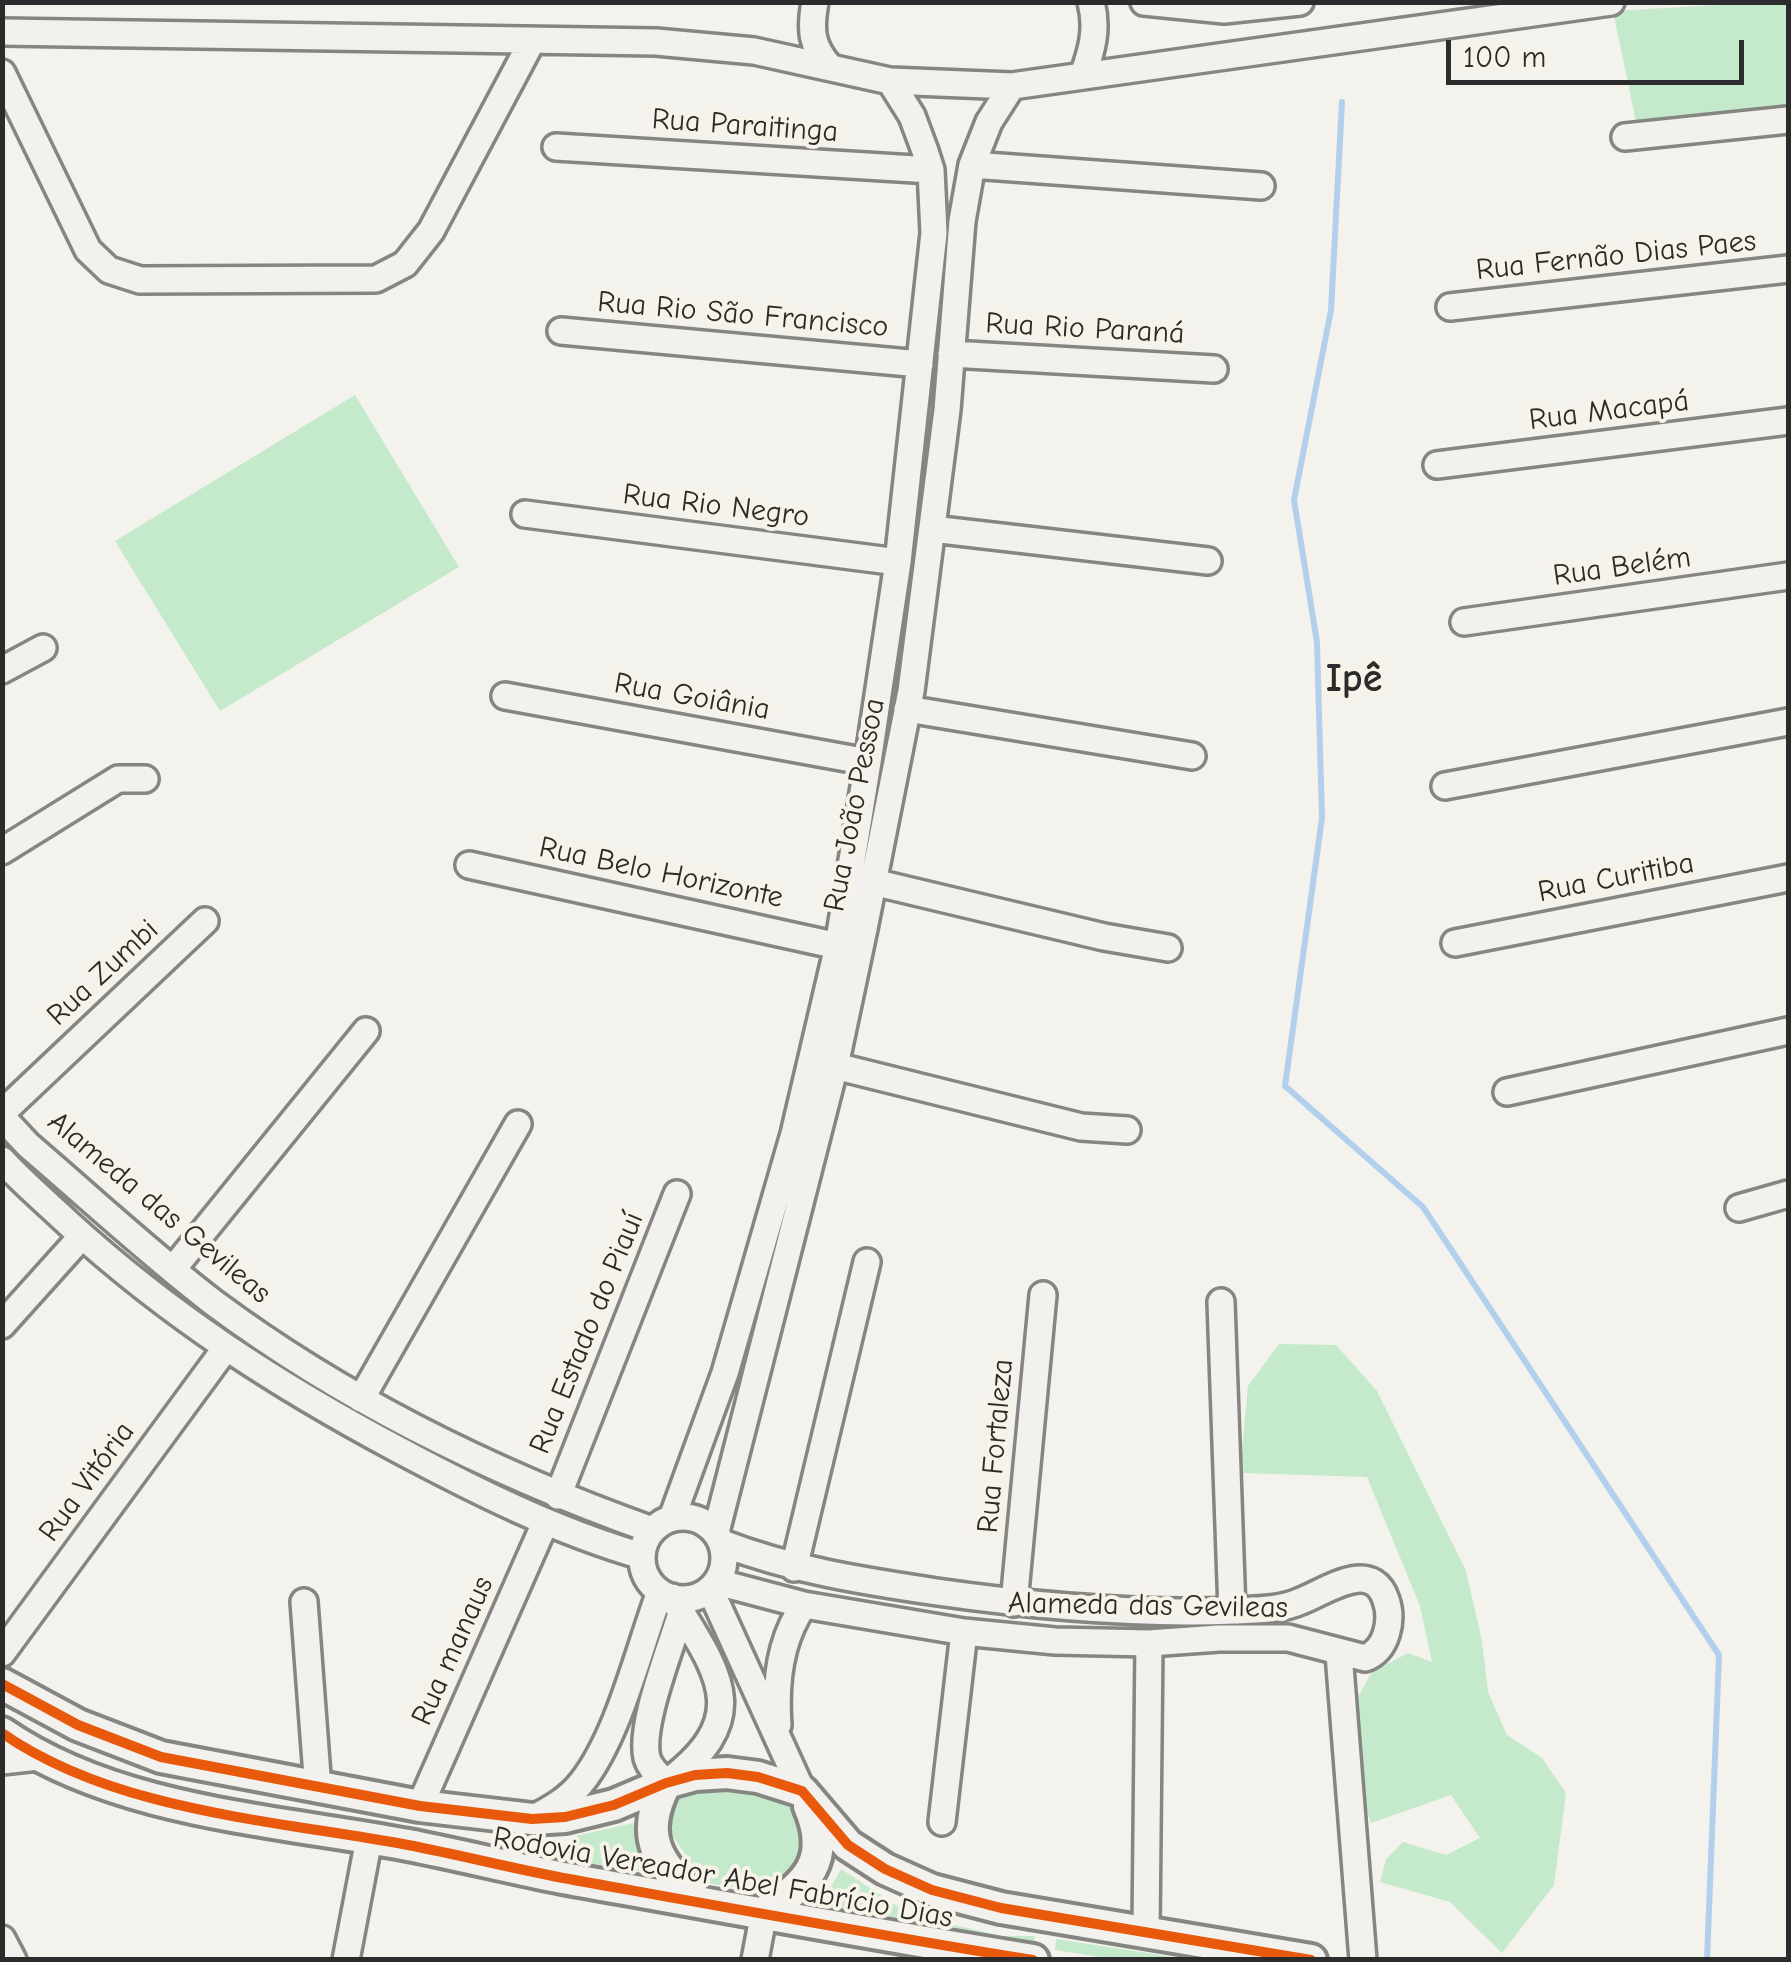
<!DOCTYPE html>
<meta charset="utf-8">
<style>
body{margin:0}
#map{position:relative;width:1791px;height:1962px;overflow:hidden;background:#f4f2ec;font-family:"Comic Neue",sans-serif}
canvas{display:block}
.frame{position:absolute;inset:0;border:5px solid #2b2b2b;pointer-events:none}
.scale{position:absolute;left:1446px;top:40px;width:298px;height:45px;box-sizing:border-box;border:5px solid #2b2b2b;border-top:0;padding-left:12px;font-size:30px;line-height:35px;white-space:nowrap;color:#2b2b2b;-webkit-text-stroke:8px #f7f3e8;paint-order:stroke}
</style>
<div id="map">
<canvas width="1791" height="1962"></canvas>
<div class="frame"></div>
<div class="scale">100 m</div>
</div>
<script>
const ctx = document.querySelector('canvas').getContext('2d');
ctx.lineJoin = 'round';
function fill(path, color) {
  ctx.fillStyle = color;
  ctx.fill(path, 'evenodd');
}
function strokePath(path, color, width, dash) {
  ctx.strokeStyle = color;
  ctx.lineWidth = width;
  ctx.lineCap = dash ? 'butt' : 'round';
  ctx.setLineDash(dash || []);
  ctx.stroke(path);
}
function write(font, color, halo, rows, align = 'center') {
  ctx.font = font + ' "Comic Neue",sans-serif';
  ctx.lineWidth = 8;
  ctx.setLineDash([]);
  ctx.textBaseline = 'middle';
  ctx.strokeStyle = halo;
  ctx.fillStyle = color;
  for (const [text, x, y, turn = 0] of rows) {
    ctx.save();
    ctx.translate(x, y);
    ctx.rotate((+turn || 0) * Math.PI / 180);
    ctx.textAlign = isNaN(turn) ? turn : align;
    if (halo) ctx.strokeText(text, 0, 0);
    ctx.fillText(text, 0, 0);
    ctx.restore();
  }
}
fill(new Path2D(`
 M1751 3H1788V107L1636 122 1613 11Z
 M355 395 459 567 220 711 115 541Z
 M1279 1344 1336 1345 1377 1391 1466 1571 1482 1641 1488 1692 1507 1735 1542 1758 1566 1793 1554 1885 1502 1953 1450 1902 1380 1882 1386 1859 1403 1842 1446 1855 1480 1838 1451 1795 1371 1823 1355 1775 1356 1700 1372 1672 1408 1653 1432 1662 1420 1606 1367 1477 1240 1473 1248 1386Z
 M711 1786 762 1791 796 1809 804 1818V1852L785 1875 752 1890 705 1883 665 1825C670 1799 687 1792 711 1786Z
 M633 1823 641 1850 661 1875 568 1860 571 1837Z
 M841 1869 911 1915 1002 1936H1035L1033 1947 814 1906 831 1887Z
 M1056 1939 1186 1959H1114L1055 1950Z`), '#c4eacb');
strokePath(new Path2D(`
 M1342 102 1331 310 1294 500 1317 642 1322 818 1285 1086 1423 1207 1719 1655 1707 1960`), '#b2d0ed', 6);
const minor = new Path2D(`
 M815 2C810 30 811 46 830 67
 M1144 2 1224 10 1300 2
 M2 32 656 42 754 51 890 81 1012 86 1611 2
 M2 73 88 250 109 270 140 280 376 279 405 264 431 231 532 41
 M1083 75C1092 50 1098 29 1091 2
 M1625 137 1788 120
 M556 147 931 170
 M972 165 1261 186
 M1450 307 1788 269
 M561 331 920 364
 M951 354 1214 369
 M1437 465 1788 421
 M525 514 898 562
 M932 529 1208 561
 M1464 622 1788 576
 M2 670 43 648
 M505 696 868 762
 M907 709 1192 756
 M1445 786 1788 722
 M2 851 118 779H145
 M469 865 838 946
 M873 882 1104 937 1168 948
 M1455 943 1788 878
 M835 1066 1081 1127 1127 1130
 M1507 1092 1788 1031
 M2 1113 205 921
 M2 1117 28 1145C90 1198 150 1254 214 1303 346 1401 498 1475 652 1530
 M2 1160C23 1183 46 1202 68 1223 170 1316 277 1385 399 1450 478 1492 556 1531 642 1556
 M1739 1208 1788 1194
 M173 1269 366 1031
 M1221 1302 1232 1611
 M2 1325 82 1236
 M361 1399 518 1124
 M558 1496 677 1194
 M642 1558a41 41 0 1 1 82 0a41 41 0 1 1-82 0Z
 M672 1518 725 1373 794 1134 838 946 868 762 898 562 934 233 931 170 925 151 912 116 890 81
 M716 1532 835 1066 864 929 911 691 947 410 962 221 972 165 989 122 1012 86
 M794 1568 867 1262
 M717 1582 804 1605 964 1632 1055 1641 1149 1643 1219 1638H1288L1365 1658C1387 1650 1393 1620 1386 1600 1372 1557 1325 1592 1301 1601 1281 1610 1256 1610 1234 1611 1134 1615 1035 1606 937 1592 863 1581 792 1570 722 1543
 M710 1589 802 1791
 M672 1597C719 1674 755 1717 666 1783 659 1775 650 1769 647 1758 639 1725 671 1648 681 1613
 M304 1602 318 1789
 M1014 1603 1043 1295
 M2 1653 225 1349
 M1339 1654 1363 1960
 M778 1725C775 1683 779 1640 804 1605
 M2 1761 38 1757
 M420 1806 545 1523
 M532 1819C551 1809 569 1799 582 1782 619 1735 639 1648 660 1592
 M942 1822 964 1632
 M1146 1930 1149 1643
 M2 1939 13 1960
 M346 1960 369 1839
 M755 1960 764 1912`);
const major = new Path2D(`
 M2 1684 78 1725 161 1757 420 1806 532 1819 565 1817 614 1805 666 1783 695 1775 727 1773 758 1777 802 1791 848 1845 885 1869 932 1890 1001 1908 1311 1960
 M2 1733C116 1812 275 1820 408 1845 460 1855 511 1868 563 1878 719 1906 877 1935 1033 1960
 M666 1783C638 1837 657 1862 698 1901
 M764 1912C808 1884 832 1859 809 1806`);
strokePath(minor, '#858582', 32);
strokePath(major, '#858582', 38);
strokePath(minor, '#f2f1ed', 25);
strokePath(major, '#f2f1ed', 30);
strokePath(new Path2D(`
 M2 1684 78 1725 161 1757 420 1806 532 1819 565 1817 614 1805 666 1783 695 1775 727 1773 758 1777 802 1791 848 1845 885 1869 932 1890 1001 1908 1311 1960
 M2 1733C116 1812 275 1820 408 1845 460 1855 511 1868 563 1878 719 1906 877 1935 1033 1960`), '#e8590c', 10);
write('30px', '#2b2b2b', '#f7f3e8', [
 ["Rua Paraitinga",745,126,4],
 ["Rua Fernão Dias Paes",1616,256,-6],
 ["Rua Rio São Francisco",743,315,5],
 ["Rua Rio Paraná",1085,329,3],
 ["Rua Macapá",1609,411,-7],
 ["Rua Rio Negro",716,506,7],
 ["Rua Belém",1622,567,-8],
 ["Rua Goiânia",692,697,10],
 ["Rua João Pessoa",855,805,-79],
 ["Rua Belo Horizonte",661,873,12],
 ["Rua Curitiba",1616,878,-11],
 ["Rua Zumbi",103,973,-43],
 ["Alameda das Gevileas",159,1208,40],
 ["Rua Estado do Piauí",587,1333,-68],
 ["Rua Fortaleza",996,1446,-85],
 ["Rua Vitória",87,1482,-54],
 ["Alameda das Gevileas",1148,1606,1],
 ["Rua manaus",453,1651,-66],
 ["Rodovia Vereador Abel Fabrício Dias",723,1878,10]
]);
write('bold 40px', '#2b2b2b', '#f7f3e8', [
 ["Ipê",1354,680]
]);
</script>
